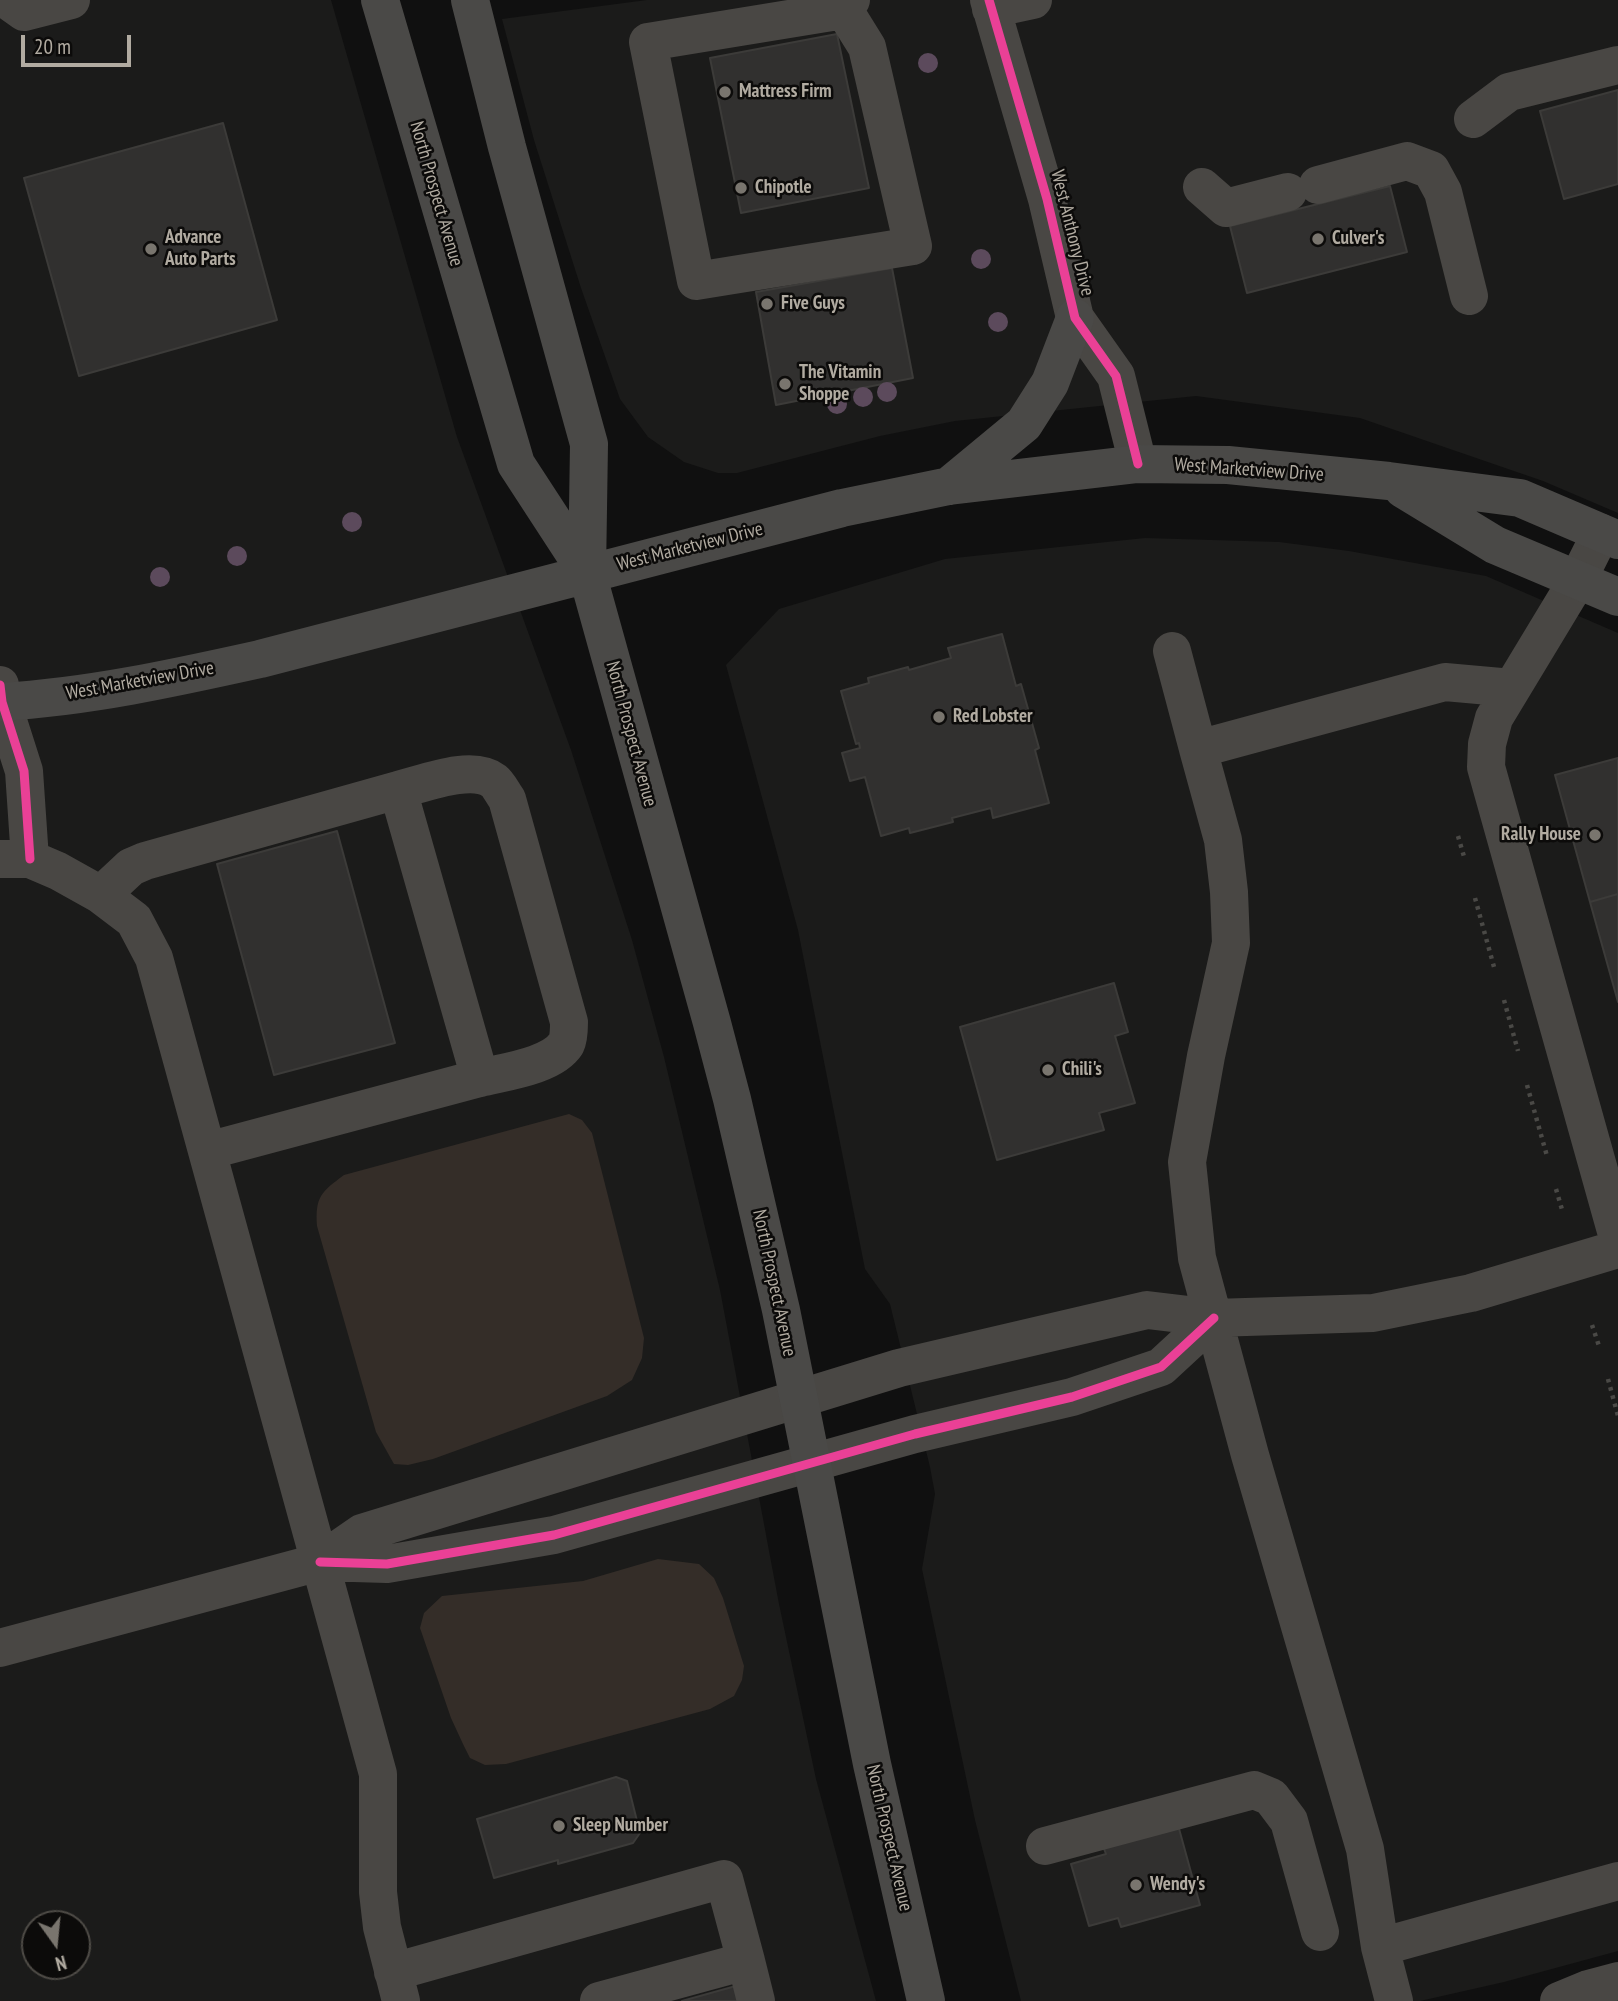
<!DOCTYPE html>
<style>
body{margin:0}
#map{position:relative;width:1618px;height:2001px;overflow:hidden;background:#101010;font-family:"PT Sans Narrow",sans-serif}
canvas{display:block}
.north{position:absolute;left:21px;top:1910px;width:70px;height:70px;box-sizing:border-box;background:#0c0b0a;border:2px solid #4e4b46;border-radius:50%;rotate:165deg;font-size:19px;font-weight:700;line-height:28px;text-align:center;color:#b1aba1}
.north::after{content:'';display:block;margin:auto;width:24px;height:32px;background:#79756e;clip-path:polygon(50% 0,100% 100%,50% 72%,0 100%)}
.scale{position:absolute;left:21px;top:35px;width:110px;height:32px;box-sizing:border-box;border:4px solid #b1aba1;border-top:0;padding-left:9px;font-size:21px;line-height:24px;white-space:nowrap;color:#b1aba1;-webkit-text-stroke:5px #0c0b0a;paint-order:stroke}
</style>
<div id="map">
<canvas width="1618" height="2001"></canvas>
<div class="north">N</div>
<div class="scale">20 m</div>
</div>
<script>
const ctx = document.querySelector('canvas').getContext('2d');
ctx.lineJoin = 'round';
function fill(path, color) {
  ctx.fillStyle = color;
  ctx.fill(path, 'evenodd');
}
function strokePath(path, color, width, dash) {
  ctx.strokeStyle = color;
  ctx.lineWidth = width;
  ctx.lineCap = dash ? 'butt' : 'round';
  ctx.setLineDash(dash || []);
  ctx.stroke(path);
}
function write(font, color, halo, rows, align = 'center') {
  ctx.font = font + ' "PT Sans Narrow",sans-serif';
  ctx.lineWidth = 5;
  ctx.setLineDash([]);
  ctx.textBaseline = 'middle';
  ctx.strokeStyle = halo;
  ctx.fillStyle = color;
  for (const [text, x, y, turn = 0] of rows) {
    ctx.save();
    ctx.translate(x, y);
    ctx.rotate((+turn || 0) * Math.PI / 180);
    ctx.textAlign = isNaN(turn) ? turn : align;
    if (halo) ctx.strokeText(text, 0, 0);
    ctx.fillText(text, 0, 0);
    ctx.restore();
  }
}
fill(new Path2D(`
 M0 0H331L457 437 571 750 632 940 664 1057 720 1290 779 1604 816 1779 876 2001H0ZM35 1924H77V1966H35Z
 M647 0H1618V513L1543 481 1360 418 1196 396 955 421 880 436 737 473H718L684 462 648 437 620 399 581 288 534 140 502 19Z
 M1145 538 1279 542 1349 551 1486 576 1618 633V1951L1504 1982 1420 2001H1021L975 1820 922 1569 935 1494 930 1467 890 1304 865 1269 798 930 726 665 779 609 945 559Z`), '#1b1b1a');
fill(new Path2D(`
 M569 1114 582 1120 592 1133 644 1338 642 1358 632 1380 607 1396 433 1459 408 1465 394 1464 376 1432 317 1226C315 1197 321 1192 344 1175Z
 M658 1559 699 1564 714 1578 723 1598 744 1666 742 1680 734 1696 710 1709 506 1764 485 1765 470 1758 463 1744 451 1718 420 1628 424 1613 442 1596 583 1581Z`), '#342d28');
const building = new Path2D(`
 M837 34 869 188 741 213 710 58Z
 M1618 90V184L1564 199 1540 111Z
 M223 123 277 320 79 376 24 178Z
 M1390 186 1407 252 1247 293 1230 226Z
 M892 268 913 378 776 405 756 292Z
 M1002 634 1016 686 1021 684 1039 748 1035 750 1049 803 993 818 991 808 952 818 953 822 910 833 909 828 881 836 865 777 850 781 842 753 860 748 859 743 856 744 841 691 869 683 868 678 908 667 909 670 951 658 948 648Z
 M1618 758V894L1590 902 1555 775Z
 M337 831 395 1043 274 1075 217 864Z
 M1618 894V1002L1590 902Z
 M1114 983 1128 1032 1115 1036 1135 1103 1099 1113 1104 1130 997 1160 960 1027Z
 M616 1777 627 1781 640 1833 633 1843 558 1864V1860L494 1878 477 1819Z
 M1178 1825 1200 1905 1121 1927 1118 1918 1089 1926 1071 1864 1106 1854 1103 1846Z
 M743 1984 748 2001H682Z`);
fill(building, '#31302f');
strokePath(building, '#3c3b39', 2);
strokePath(new Path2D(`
 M1458 836 1465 860
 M1475 898 1494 967
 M1504 1000 1518 1051
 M1527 1085 1547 1156
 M1556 1189 1563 1213
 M1592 1325 1599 1346
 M1608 1379 1618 1416`), '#4a4946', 4.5, [3.5, 5]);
strokePath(new Path2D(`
 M7 0 24 12 71 0
 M989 0 1047 199 1075 318 1116 376 1138 464
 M991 9 1033 0
 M844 10 867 47 913 246 696 281 648 42 844 10 851 0
 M1473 119 1509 92 1618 65
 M1318 185 1407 161 1431 170 1443 192 1469 296
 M1202 187 1226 208 1288 192
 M1601 533 1578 579 1494 718 1487 744 1486 767 1618 1238
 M1172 651 1198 749
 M0 685 2 702 24 771 30 859
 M398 790C423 784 472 764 494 781 499 785 503 794 507 799L569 1022C569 1029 569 1038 566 1044 552 1066 504 1072 480 1078
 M0 859H30L58 871 101 895 134 920 154 958 378 1774V1892L382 1927 401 2001
 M101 895 131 867 145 861 398 790 480 1078 207 1151
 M320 1562 362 1533 899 1368 1147 1310 1214 1318 1373 1313 1471 1293 1618 1249
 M0 1648 320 1562 387 1564 554 1535 915 1434 1072 1397 1161 1367 1214 1318
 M1045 1846 1254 1790 1271 1797 1289 1821 1320 1932
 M1380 1947 1618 1881
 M746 1961 756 2001
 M393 1972 724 1879 746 1961 599 2001
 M1394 2001 1380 1947 1365 1849 1250 1455 1197 1258 1187 1162 1206 1056 1231 943 1229 892 1223 840 1198 749 1445 682 1512 688
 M1559 2001 1588 1989 1618 1981`), '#494744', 38);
strokePath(new Path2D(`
 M380 0 516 464 587 573 712 1023 732 1099 781 1310 872 1764 926 2001
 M470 0 507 147 589 444 587 573
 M949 486 1024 424 1050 383 1075 318
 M1403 489 1495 545 1618 597
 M0 702C88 697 174 678 260 659L842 508 949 486 1138 464 1228 465 1389 481 1520 498 1618 540`), '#4a4947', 38);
strokePath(new Path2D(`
 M989 0 1047 199 1075 318 1116 376 1138 464
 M0 685 2 702 24 771 30 859
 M320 1562 387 1564 554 1535 915 1434 1072 1397 1161 1367 1214 1318`), '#ea4096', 9);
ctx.fillStyle = '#5c4a5c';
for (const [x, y] of [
 [928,63],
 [981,259],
 [998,322],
 [887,392],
 [863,397],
 [837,404],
 [352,522],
 [237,556],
 [160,577]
]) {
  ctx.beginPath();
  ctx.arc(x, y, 10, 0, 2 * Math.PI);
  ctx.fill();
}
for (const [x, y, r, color] of [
 [725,92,7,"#79756e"],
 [741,188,7,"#79756e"],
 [1318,239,7,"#79756e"],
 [151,249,7,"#79756e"],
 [767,304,7,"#79756e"],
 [785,384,7,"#79756e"],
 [939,717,7,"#79756e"],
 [1595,835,7,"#79756e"],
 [1048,1070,7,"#79756e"],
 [559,1826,7,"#79756e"],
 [1136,1885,7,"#79756e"]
]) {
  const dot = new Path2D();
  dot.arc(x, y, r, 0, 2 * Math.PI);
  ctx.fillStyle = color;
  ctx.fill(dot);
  strokePath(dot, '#0c0b0a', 2.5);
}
write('bold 19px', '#b1aba1', '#0c0b0a', [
 ["Mattress Firm",739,92],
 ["Chipotle",755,188],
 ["Advance",165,238],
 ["Auto Parts",165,260],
 ["Culver's",1332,239],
 ["Five Guys",781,304],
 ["The Vitamin",799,373],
 ["Shoppe",799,395],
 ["Red Lobster",953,717],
 ["Rally House",1581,835,"right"],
 ["Chili's",1062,1070],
 ["Sleep Number",573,1826],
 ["Wendy's",1150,1885]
], 'left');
write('19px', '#b1aba1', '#0c0b0a', [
 ["North Prospect Avenue",436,194,74],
 ["West Anthony Drive",1072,233,76],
 ["West Marketview Drive",1249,470,4],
 ["West Marketview Drive",690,547,-14],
 ["West Marketview Drive",140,681,-10],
 ["North Prospect Avenue",631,734,75],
 ["North Prospect Avenue",774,1283,78],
 ["North Prospect Avenue",889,1838,77]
]);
</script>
